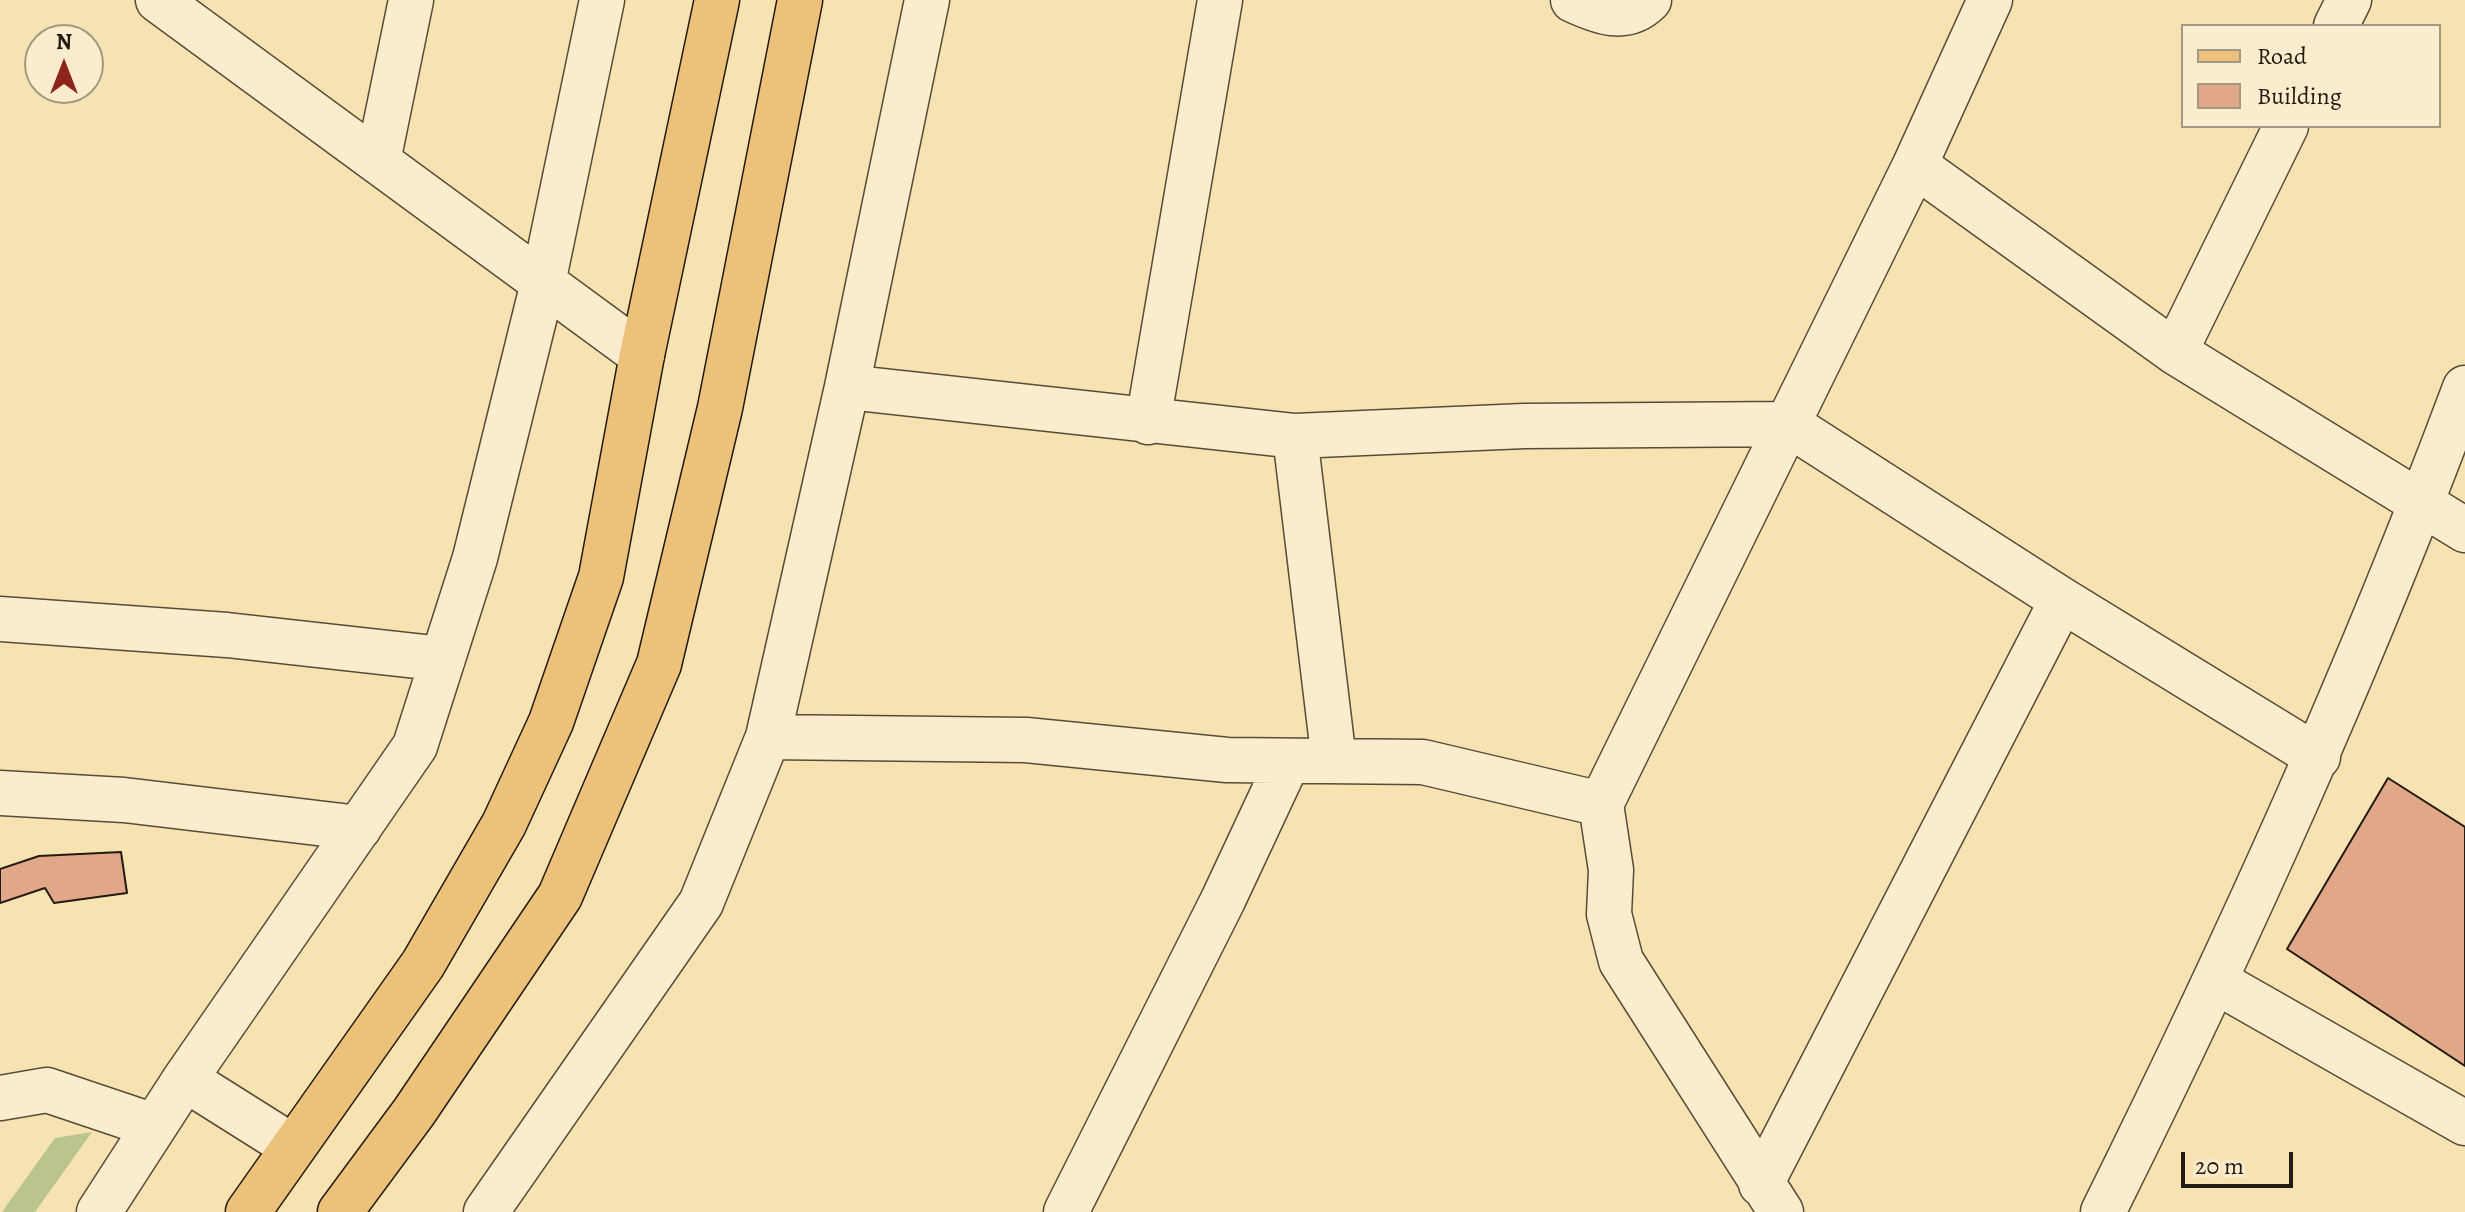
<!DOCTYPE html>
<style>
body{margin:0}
#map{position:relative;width:2465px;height:1212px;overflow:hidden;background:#f7e2b2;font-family:Alegreya,serif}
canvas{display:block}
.legend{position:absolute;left:2181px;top:24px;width:260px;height:104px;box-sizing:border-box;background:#faeccd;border:2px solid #a49882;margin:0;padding:10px 14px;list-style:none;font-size:24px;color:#231a11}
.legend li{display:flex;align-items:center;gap:16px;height:40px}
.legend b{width:40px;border:2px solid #a49882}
.north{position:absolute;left:24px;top:24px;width:80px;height:80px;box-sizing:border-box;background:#faeccd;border:2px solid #a49882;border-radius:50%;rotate:0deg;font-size:22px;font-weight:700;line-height:32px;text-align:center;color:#231a11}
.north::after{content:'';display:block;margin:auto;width:28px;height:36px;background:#8f2418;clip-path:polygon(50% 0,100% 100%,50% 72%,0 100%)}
.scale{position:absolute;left:2181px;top:1152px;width:112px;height:36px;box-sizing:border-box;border:4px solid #231a11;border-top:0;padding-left:10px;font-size:24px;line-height:28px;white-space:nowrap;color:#231a11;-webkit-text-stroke:6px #faeccd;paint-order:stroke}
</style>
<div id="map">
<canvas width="2465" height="1212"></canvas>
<ul class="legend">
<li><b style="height:10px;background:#ecc179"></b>Road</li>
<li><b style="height:22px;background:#e0a788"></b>Building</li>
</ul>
<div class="north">N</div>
<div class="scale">20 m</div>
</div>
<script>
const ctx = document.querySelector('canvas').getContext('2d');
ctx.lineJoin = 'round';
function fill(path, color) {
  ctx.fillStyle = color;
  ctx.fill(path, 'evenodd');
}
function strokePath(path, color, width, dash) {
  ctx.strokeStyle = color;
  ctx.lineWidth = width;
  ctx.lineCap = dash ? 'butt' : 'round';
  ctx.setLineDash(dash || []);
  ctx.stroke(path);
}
fill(new Path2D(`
 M92 1132 35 1212H2L55 1138Z`), '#bac48e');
const building = new Path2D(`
 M2388 778 2465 827V1066L2287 949Z
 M121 852 127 893 54 903 45 888 0 903V869L39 856Z`);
fill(building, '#e0a788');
strokePath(building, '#231a11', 2);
const minor = new Path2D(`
 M158 0 642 355
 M1573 0C1599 12 1626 23 1649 0
 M2336 26 2349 0
 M378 161 411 0
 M1915 165 2175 352 2465 530
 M2175 352 2286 126
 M847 387 1295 436 1524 426 1788 424 2062 600 2318 757
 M1148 422 1220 0
 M1295 436 1334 761
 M0 619 227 635 443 659
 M768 737 1026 740 1227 760 1423 762 1601 804
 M0 793 124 800 359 828
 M2217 982 2465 1123
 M185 1079 293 1147
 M0 1098 47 1090 154 1126
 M1761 1184 2062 600
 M99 1212 185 1079 415 746 475 558 543 283 602 0
 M486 1212 701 903 768 737 847 387 927 0
 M1066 1212 1223 900 1288 761
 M1781 1212 1621 961 1609 914 1611 870 1601 804 1915 165 1990 0
 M2103 1212C2238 940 2359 672 2465 388`);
const major = new Path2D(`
 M248 1212 423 964 504 824 551 722 601 577 642 355 717 0
 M340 1212 414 1112 560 896 659 664 720 408 800 0`);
strokePath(minor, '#584c39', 47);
strokePath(major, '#231a11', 47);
strokePath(minor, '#faeccd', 44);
strokePath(major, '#ecc179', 44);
</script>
